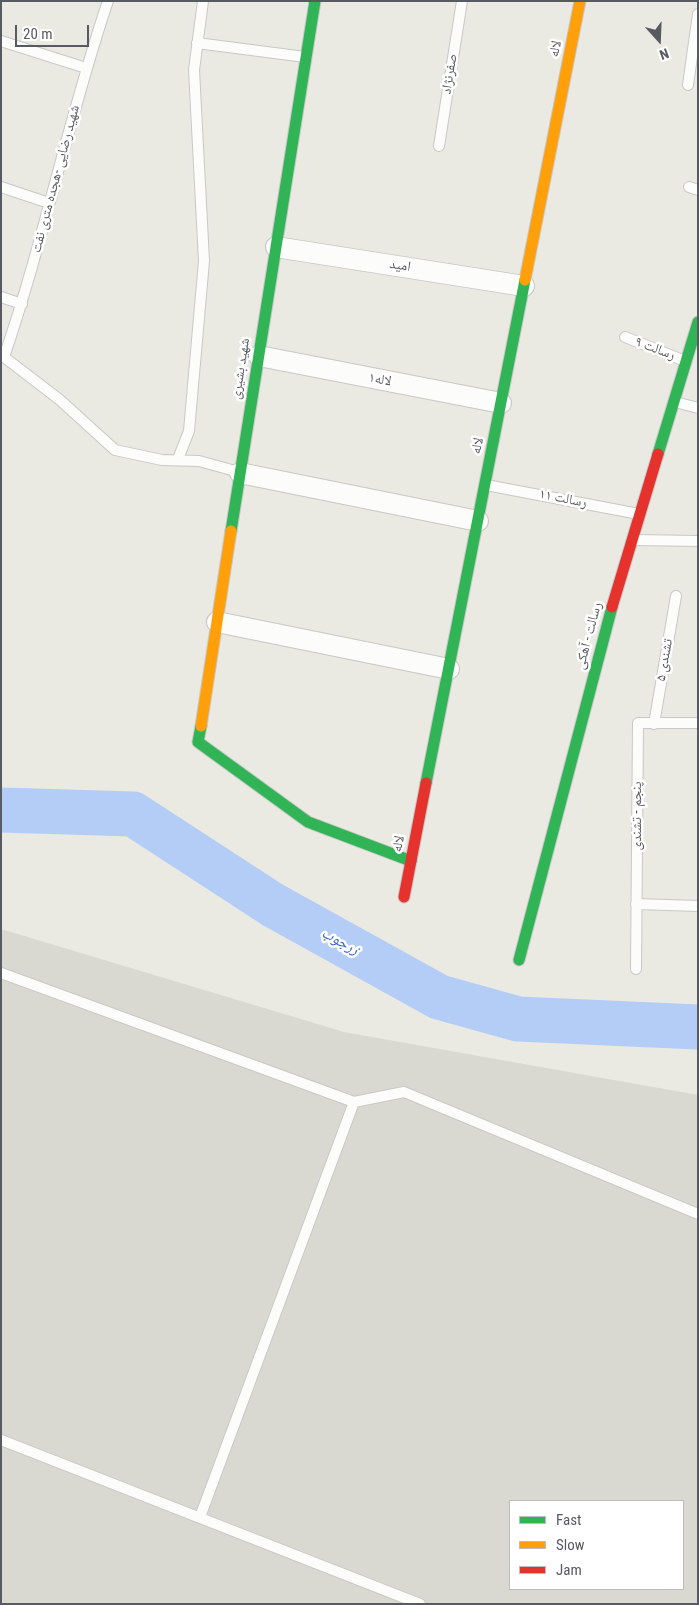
<!DOCTYPE html>
<meta charset="utf-8">
<style>
body{margin:0}
#map{position:relative;width:699px;height:1605px;overflow:hidden;background:#eae9e2;font-family:"Roboto Condensed",sans-serif}
canvas{display:block}
.frame{position:absolute;inset:0;border:2px solid #585a61;pointer-events:none}
.legend{position:absolute;left:509px;top:1500px;width:175px;height:90px;box-sizing:border-box;background:#fff;border:1px solid #bcbdc0;margin:0;padding:6px 9px;list-style:none;font-size:15px;color:#585a61}
.legend li{display:flex;align-items:center;gap:10px;height:25px}
.legend b{width:25px;border:1px solid #bcbdc0}
.north{position:absolute;left:634px;top:15px;width:50px;height:50px;-webkit-text-stroke:4px #fff;paint-order:stroke;rotate:160deg;font-size:14px;font-weight:700;line-height:20px;text-align:center;color:#585a61}
.north::after{content:'';display:block;margin:auto;width:18px;height:22px;background:#585a61;clip-path:polygon(50% 0,100% 100%,50% 72%,0 100%)}
.scale{position:absolute;left:15px;top:25px;width:74px;height:22px;box-sizing:border-box;border:2px solid #585a61;border-top:0;padding-left:6px;font-size:15px;line-height:18px;white-space:nowrap;color:#585a61;-webkit-text-stroke:4px #fff;paint-order:stroke}
</style>
<div id="map">
<canvas width="699" height="1605"></canvas>
<div class="frame"></div>
<ul class="legend">
<li><b style="height:6px;background:#30b455"></b>Fast</li>
<li><b style="height:6px;background:#ff9f0a"></b>Slow</li>
<li><b style="height:6px;background:#e5322d"></b>Jam</li>
</ul>
<div class="north">N</div>
<div class="scale">20 m</div>
</div>
<script>
const ctx = document.querySelector('canvas').getContext('2d');
ctx.lineJoin = 'round';
function fill(path, color) {
  ctx.fillStyle = color;
  ctx.fill(path, 'evenodd');
}
function strokePath(path, color, width, dash) {
  ctx.strokeStyle = color;
  ctx.lineWidth = width;
  ctx.lineCap = dash ? 'butt' : 'round';
  ctx.setLineDash(dash || []);
  ctx.stroke(path);
}
function write(font, color, halo, rows, align = 'center') {
  ctx.font = font + ' "Roboto Condensed","Noto Naskh Arabic",sans-serif';
  ctx.lineWidth = 5;
  ctx.setLineDash([]);
  ctx.textBaseline = 'middle';
  ctx.strokeStyle = halo;
  ctx.fillStyle = color;
  for (const [text, x, y, turn = 0] of rows) {
    ctx.save();
    ctx.translate(x, y);
    ctx.rotate((+turn || 0) * Math.PI / 180);
    ctx.textAlign = isNaN(turn) ? turn : align;
    if (halo) ctx.strokeText(text, 0, 0);
    ctx.fillText(text, 0, 0);
    ctx.restore();
  }
}
fill(new Path2D(`
 M1 929 344 1032 698 1095V1604H1ZM510 1501H683V1589H510Z`), '#d9d9d2');
strokePath(new Path2D(`
 M1 810 133 814 273 905 439 997 518 1019 698 1027`), '#b3cdf6', 45);
const lane = new Path2D(`
 M108 1C68 119 44 240 4 357L60 400 115 450 162 460 199 461 239 472
 M1 41 86 68
 M197 43 305 57
 M688 85 698 14
 M439 146 462 1
 M1 187 49 203
 M689 187 698 190
 M1 297 22 304
 M625 337 685 361
 M675 402 698 408
 M178 459 189 431 204 261 194 70 203 1
 M486 485 639 514
 M634 540 698 541
 M654 724 676 596
 M636 904 698 906
 M636 969 638 723H698
 M1 973 354 1102
 M1 1440 420 1604
 M200 1517 354 1102 404 1092 698 1214`);
const street = new Path2D(`
 M276 247 524 286
 M259 356 501 403
 M240 473 478 521
 M217 622 449 669`);
const fast = new Path2D(`
 M658 454 698 322
 M231 531 315 1
 M201 726 198 742 308 822 411 861
 M426 783 525 280
 M519 960 612 607`);
const slow = new Path2D(`
 M525 280 580 1
 M201 726 231 531`);
const jam = new Path2D(`
 M612 607 658 454
 M404 897 426 783`);
strokePath(lane, '#c8c8c7', 12);
strokePath(street, '#c8c8c7', 22);
strokePath(fast, '#c8c8c8', 13);
strokePath(slow, '#c8c8c8', 13);
strokePath(jam, '#c8c8c8', 13);
strokePath(lane, '#fcfcfb', 10);
strokePath(street, '#fcfcfb', 20);
strokePath(fast, '#30b455', 11);
strokePath(slow, '#ff9f0a', 11);
strokePath(jam, '#e5322d', 11);
write('14px', '#585a61', '#fff', [
 ["لاله",556,49,-79],
 ["صفرنژاد",450,74,-81],
 ["شهید رضایی -هجده متری نفت",56,179,-75],
 ["امید",400,266,9],
 ["رسالت ۹",655,349,21],
 ["شهید بشیری",241,369,-81],
 ["لاله۱",380,380,11],
 ["لاله",478,446,-79],
 ["رسالت ۱۱",563,499,11],
 ["رسالت - آهکی",589,636,-75],
 ["تشندی ۵",665,660,-80],
 ["پنجم - تشندی",637,816,-90],
 ["لاله",399,844,-79]
]);
write('italic 15px', '#3663cc', '#fff', [
 ["زرجوب",340,942,29]
]);
</script>
